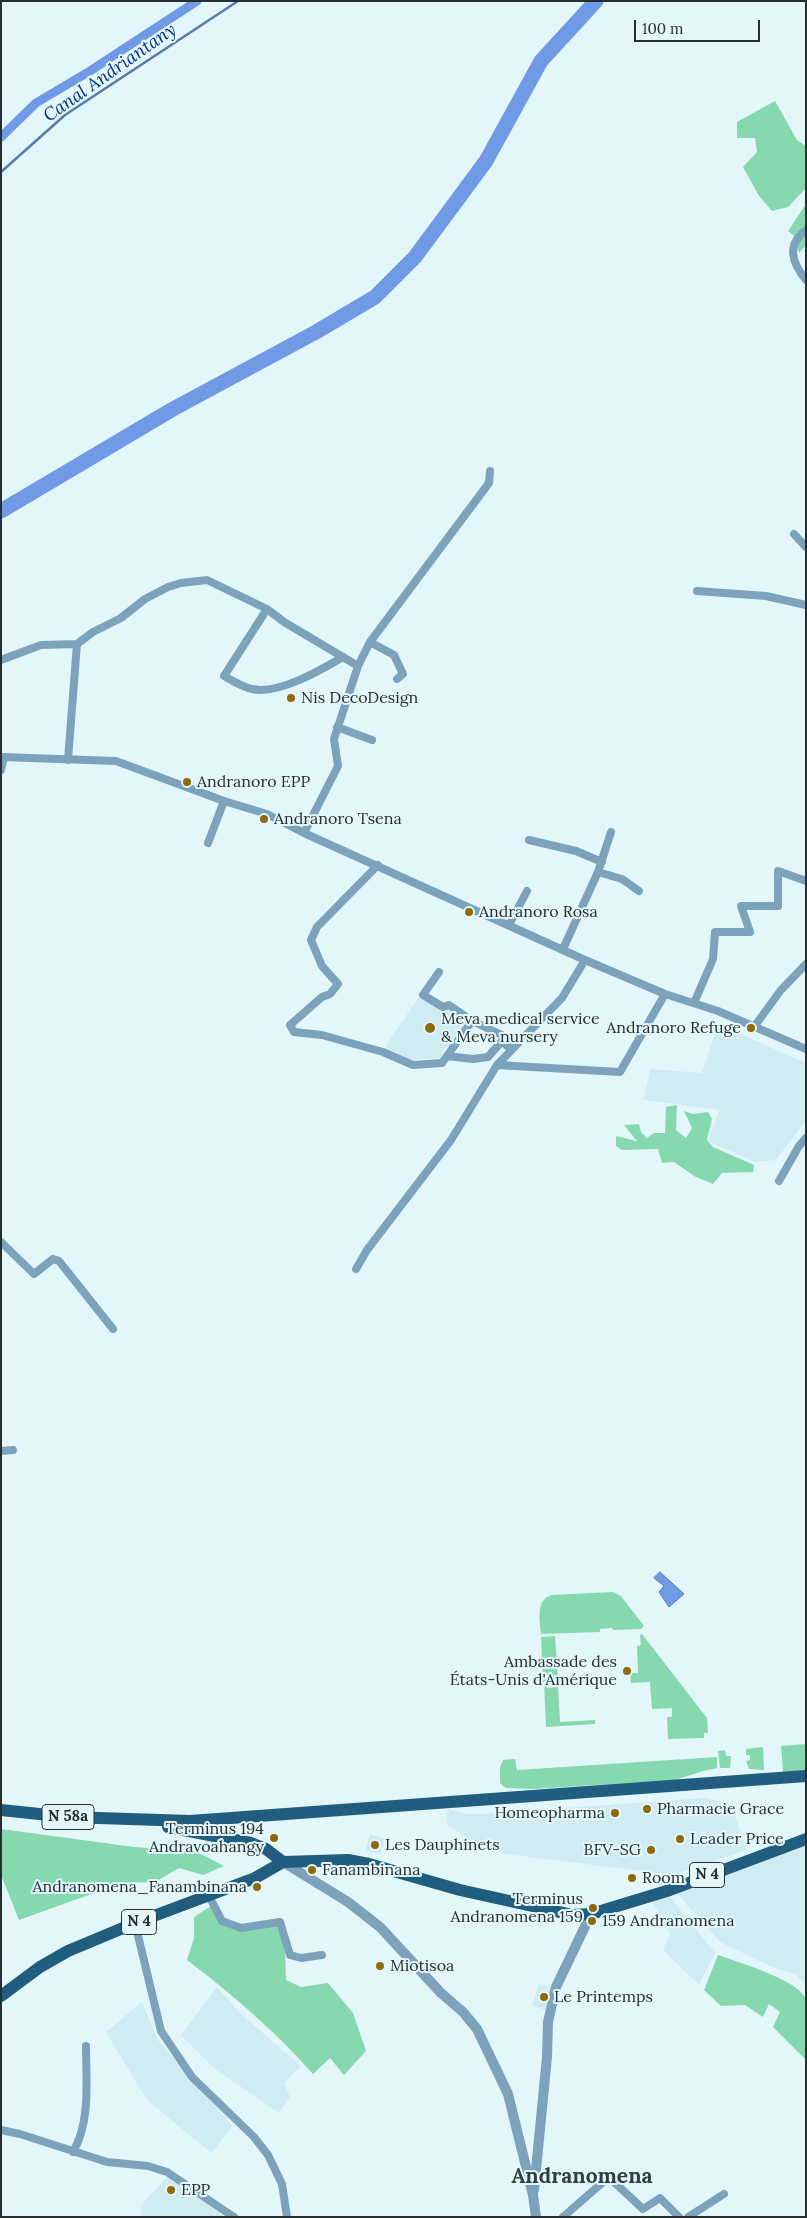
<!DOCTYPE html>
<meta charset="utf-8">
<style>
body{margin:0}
#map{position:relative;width:807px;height:2218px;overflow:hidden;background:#e3f7fb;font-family:Lora,serif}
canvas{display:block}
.frame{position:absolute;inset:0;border:2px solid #262e30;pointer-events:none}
.scale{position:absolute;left:634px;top:20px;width:126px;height:22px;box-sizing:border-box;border:2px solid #262e30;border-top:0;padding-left:6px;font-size:15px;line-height:18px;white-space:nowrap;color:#262e30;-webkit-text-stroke:4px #e3f7fb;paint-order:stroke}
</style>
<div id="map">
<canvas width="807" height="2218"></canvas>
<div class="frame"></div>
<div class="scale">100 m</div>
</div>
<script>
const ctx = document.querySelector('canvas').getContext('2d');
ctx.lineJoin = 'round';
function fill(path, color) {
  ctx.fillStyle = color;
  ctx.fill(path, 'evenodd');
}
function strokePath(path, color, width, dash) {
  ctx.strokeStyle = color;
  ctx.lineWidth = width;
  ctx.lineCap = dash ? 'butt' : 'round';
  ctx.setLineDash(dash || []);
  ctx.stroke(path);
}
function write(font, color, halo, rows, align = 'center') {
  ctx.font = font + ' Lora,serif';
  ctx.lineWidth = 4;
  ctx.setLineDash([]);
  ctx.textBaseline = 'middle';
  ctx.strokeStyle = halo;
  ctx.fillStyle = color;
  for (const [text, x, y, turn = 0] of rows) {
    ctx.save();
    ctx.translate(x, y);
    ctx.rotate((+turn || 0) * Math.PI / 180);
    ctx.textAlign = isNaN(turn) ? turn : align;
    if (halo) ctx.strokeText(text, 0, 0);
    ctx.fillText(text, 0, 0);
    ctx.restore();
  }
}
fill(new Path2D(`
 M419 997 443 1011 448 1009 468 1022 450 1046 443 1050 441 1058 412 1060 385 1047Z
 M718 1024 806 1063V1120L776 1160 755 1162 708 1141 719 1110 644 1100 650 1069 702 1073Z
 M704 1798 731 1804 747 1850 668 1877 665 1874 490 1852 447 1825 446 1814 448 1809 468 1814H481Z
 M370 1834 385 1839 380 1854 365 1851Z
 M806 1845V1985L795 1974 772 1967 720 1942 677 1893Z
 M667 1893 715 1953 699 1985 663 1950 670 1934 653 1902Z
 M539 1984 557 1988 550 2011 532 2006Z
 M217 1987 241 2014 301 2066 284 2083 290 2097 279 2113 215 2069 181 2035Z
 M142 2002 158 2040 233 2126 211 2153 147 2100 106 2032Z
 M168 2176 225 2217H142L141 2205Z`), '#ceecf2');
fill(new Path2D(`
 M775 101 797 140 806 146V188L788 207 772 211 759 196 743 167 757 152 755 138H737V122Z
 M806 204V245L799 253 796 237 788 231Z
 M677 1105 676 1130 686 1138 692 1128 684 1111 693 1114 708 1112 712 1119 707 1140 713 1147 754 1165 753 1172 722 1173 713 1184 694 1176 674 1162 662 1163 658 1149 622 1150 616 1146V1136L637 1141 624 1125 639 1124 641 1132 647 1138 654 1133H665L666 1107Z
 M613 1592 621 1596 644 1626 641 1629 613 1630 612 1628 600 1629V1632L541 1634C540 1620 535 1602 551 1595Z
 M642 1634 707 1718 708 1733H704V1738L668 1739 667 1717H672V1708L652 1709 650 1682 631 1683 630 1673H638L637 1646 641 1645 640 1635Z
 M555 1636 558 1677 546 1678V1681L543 1682 541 1637Z
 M544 1683H546L547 1688 558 1687 560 1722 595 1720V1724L546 1727Z
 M806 1744V1771L783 1772 781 1746Z
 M763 1747 764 1770 749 1769 746 1761 750 1760V1755H746V1749Z
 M725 1750 726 1756H731L730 1768H720L718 1751Z
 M717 1757V1768L703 1771 675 1780 532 1789 506 1788 500 1783V1767L503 1760 515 1759 517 1770Z
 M1 1829 134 1847 197 1852 224 1866 203 1875 179 1868 155 1882 122 1883 19 1920 1 1875Z
 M214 1904 223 1923 241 1928 278 1922 285 1950 286 1980 301 1987 328 1983 353 2013 366 2051 344 2075 330 2058 313 2074C276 2032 232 1994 187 1960L194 1938V1917Z
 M718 1955C738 1962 795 1979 805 1997 807 2004 806 2048 806 2060L773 2027 780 2012 769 2004 763 2017 745 2005 721 2006 704 1990Z`), '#86d9ae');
const water = new Path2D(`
 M660 1572 684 1594 669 1607 659 1592 664 1586 654 1578Z`);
fill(water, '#719ae6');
strokePath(water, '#5a7aaf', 1);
strokePath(new Path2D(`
 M1 172 65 115 238 1`), '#5a7aaf', 2.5);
strokePath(new Path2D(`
 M1 137 36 103 90 71 197 1`), '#719ae6', 9);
strokePath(new Path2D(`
 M1 511 173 409 316 332 375 297 415 257 486 161 541 61 596 1`), '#719ae6', 15);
strokePath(new Path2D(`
 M806 230C786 245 792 263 806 280
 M794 534 806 547
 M697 591 766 596 806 605
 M267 609 224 676C233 681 242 687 252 689 278 695 321 670 343 657
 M370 642 394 655 403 674 397 679
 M1 660 41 645 77 644 93 632 121 618 145 599 168 587 181 583 207 580 267 609 284 622 358 666
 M337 727 372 740
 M1 757 116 761 224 801 267 814 304 833 585 960 665 994 718 1011 806 1049
 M68 760 77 644
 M1 770 4 757
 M304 833 338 766 334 739 358 666 370 642 489 483 490 471
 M529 840 576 851 602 862
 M208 843 224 801
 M378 865 317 927 311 940 322 966 338 984 330 994 322 997 290 1025 294 1032 322 1035 383 1052 413 1065 442 1063 472 1021
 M598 872 622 879 639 891
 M509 925 527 891
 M563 949 598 872 611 832
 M439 972 423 995 443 1007 449 1005 472 1021 502 1035 516 1045
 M694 1003 713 959 715 932H750L741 906H778V871L806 881
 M754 1027 781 990 806 964
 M447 1056 473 1059 488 1057 502 1041 507 1046 516 1045
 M497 1065 620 1072 665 994
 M779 1181 799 1146 806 1138
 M1 1242 34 1274 53 1259 59 1261 113 1329
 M356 1269 367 1250 451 1140 497 1065 562 998 585 960
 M1 1451 13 1450
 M209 1896 222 1921 241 1928 280 1922 290 1955 301 1958 322 1955
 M135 1923 161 2031 192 2077 254 2137 268 2155 282 2184 287 2217
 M1 2130 20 2134 107 2162 148 2166 167 2172 234 2217
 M73 2152C91 2121 86 2080 86 2046
 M563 2217 610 2176 615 2183 643 2209 660 2198 679 2217
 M688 2217 724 2194`), '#7da2bb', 8);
strokePath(new Path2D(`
 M283 1862 348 1902 380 1927 441 1993 463 2012 477 2029 508 2094 533 2195 536 2217
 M534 2190 547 2057 548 2022 556 1987 591 1914`), '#7da2bb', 10);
strokePath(new Path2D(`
 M1 1810 68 1817 190 1821 806 1776
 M168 1827 251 1843 266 1849 283 1862
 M1 1996 40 1967 68 1951 135 1923 255 1878 283 1862 348 1860 369 1864 460 1890 573 1915 591 1914 670 1890 806 1839`), '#205d7f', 12);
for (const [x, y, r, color] of [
 [291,698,5,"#8d6a0c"],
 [187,782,5,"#8d6a0c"],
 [264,819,5,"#8d6a0c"],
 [469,912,5,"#8d6a0c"],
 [430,1028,6,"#8d6a0c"],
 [751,1028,5,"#8d6a0c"],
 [627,1671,5,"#8d6a0c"],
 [647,1809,5,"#8d6a0c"],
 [615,1813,5,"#8d6a0c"],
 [274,1838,5,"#8d6a0c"],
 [680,1839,5,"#8d6a0c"],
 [375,1845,5,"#8d6a0c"],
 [651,1850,5,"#8d6a0c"],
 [312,1870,5,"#8d6a0c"],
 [632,1878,5,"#8d6a0c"],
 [257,1887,5,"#8d6a0c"],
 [593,1908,5,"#8d6a0c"],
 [592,1921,5,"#8d6a0c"],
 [380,1966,5,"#8d6a0c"],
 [544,1997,5,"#8d6a0c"],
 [171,2190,5,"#8d6a0c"]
]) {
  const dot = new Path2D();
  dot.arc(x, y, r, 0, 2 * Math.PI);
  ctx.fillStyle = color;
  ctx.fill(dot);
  strokePath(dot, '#e3f7fb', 2);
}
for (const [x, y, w] of [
 [68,1817,52],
 [707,1875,35],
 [139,1922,35]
]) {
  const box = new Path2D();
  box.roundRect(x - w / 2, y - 12.5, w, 25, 4);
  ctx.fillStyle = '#e3f7fb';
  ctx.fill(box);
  strokePath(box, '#262e30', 1);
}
write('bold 15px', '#262e30', null, [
 ["N 58a",68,1817],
 ["N 4",707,1875],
 ["N 4",139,1922]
]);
write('16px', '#262e30', '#e3f7fb', [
 ["Nis DecoDesign",301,698],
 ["Andranoro EPP",197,782],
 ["Andranoro Tsena",274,819],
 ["Andranoro Rosa",479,912],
 ["Meva medical service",441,1019],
 ["& Meva nursery",441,1037],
 ["Andranoro Refuge",741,1028,"right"],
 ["Ambassade des",617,1662,"right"],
 ["États-Unis d'Amérique",617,1680,"right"],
 ["Pharmacie Grace",657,1809],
 ["Homeopharma",605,1813,"right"],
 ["Terminus 194",264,1829,"right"],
 ["Andravoahangy",264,1847,"right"],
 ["Leader Price",690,1839],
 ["Les Dauphinets",385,1845],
 ["BFV-SG",641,1850,"right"],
 ["Fanambinana",322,1870],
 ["Room",642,1878],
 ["Andranomena_Fanambinana",247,1887,"right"],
 ["Terminus",583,1899,"right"],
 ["Andranomena 159",583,1917,"right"],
 ["159 Andranomena",602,1921],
 ["Miotisoa",390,1966],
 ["Le Printemps",554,1997],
 ["EPP",181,2190]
], 'left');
write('italic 18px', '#022d83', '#e3f7fb', [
 ["Canal Andriantany",110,73,-35]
]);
write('bold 21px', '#2e3f42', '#e3f7fb', [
 ["Andranomena",582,2177]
]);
</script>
